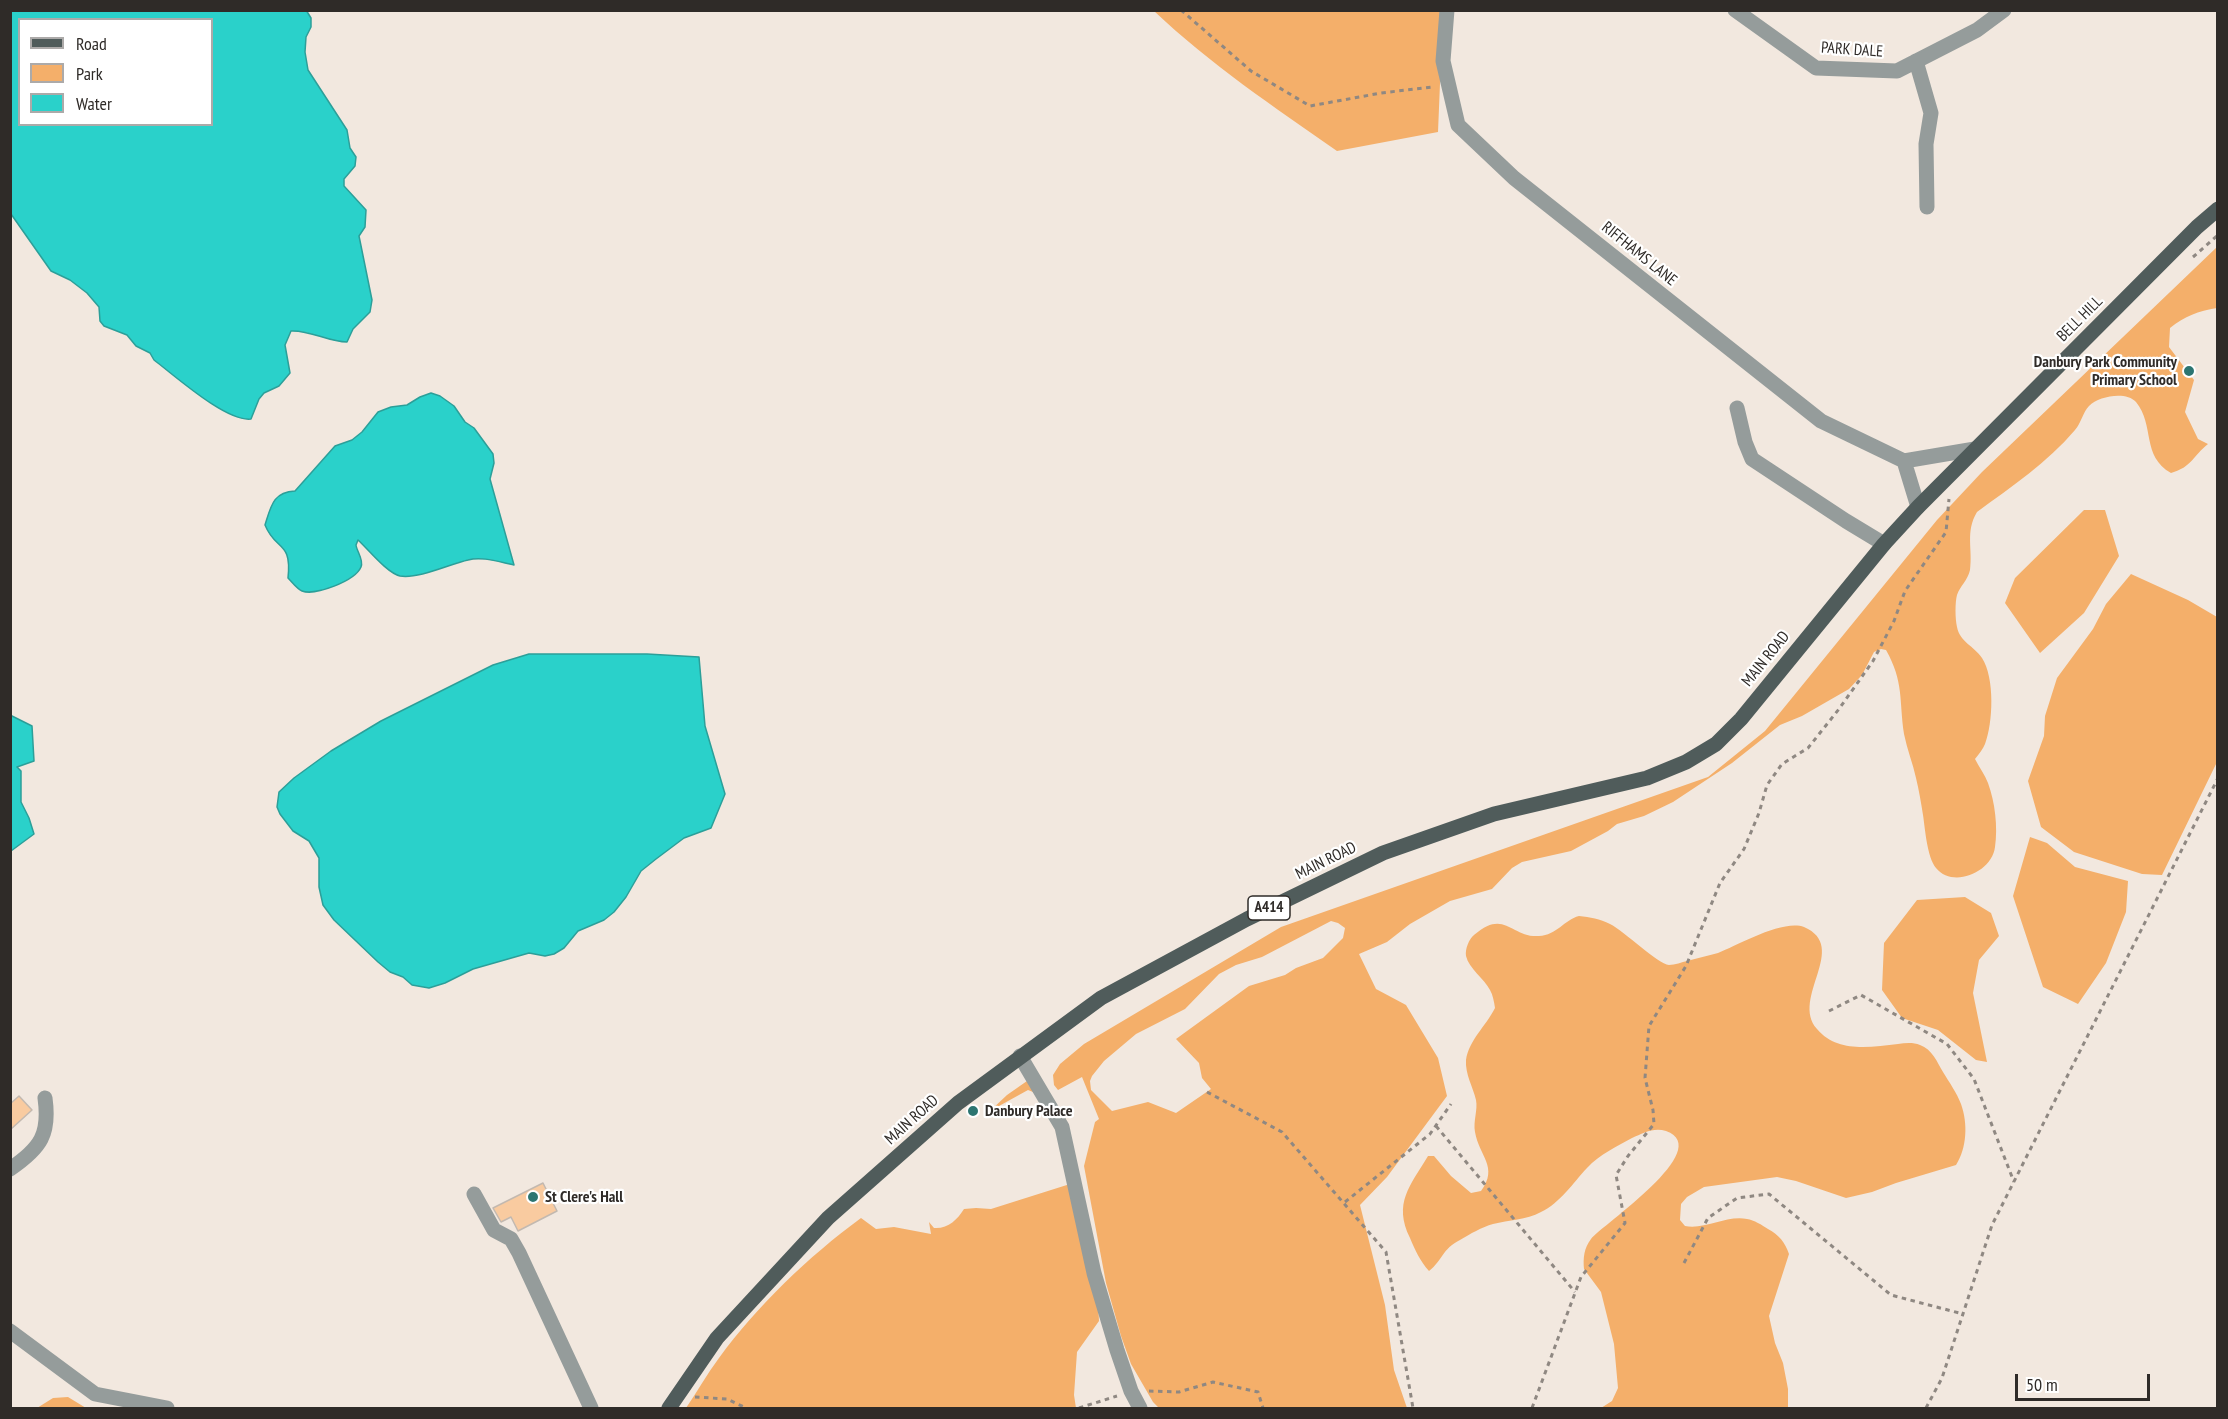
<!DOCTYPE html>
<style>
body{margin:0}
#map{position:relative;width:2228px;height:1419px;overflow:hidden;background:#f2e8df;font-family:"PT Sans Narrow",sans-serif}
canvas{display:block}
.frame{position:absolute;inset:0;border:12px solid #2f2b28;pointer-events:none}
.legend{position:absolute;left:18px;top:18px;width:195px;height:108px;box-sizing:border-box;background:#fff;border:2px solid #acaaa9;margin:0;padding:8px 10px;list-style:none;font-size:18px;color:#2f2b28}
.legend li{display:flex;align-items:center;gap:12px;height:30px}
.legend b{width:30px;border:2px solid #acaaa9}
.scale{position:absolute;left:2015px;top:1374px;width:135px;height:27px;box-sizing:border-box;border:3px solid #2f2b28;border-top:0;padding-left:8px;font-size:18px;line-height:21px;white-space:nowrap;color:#2f2b28;-webkit-text-stroke:4px #fff;paint-order:stroke}
</style>
<div id="map">
<canvas width="2228" height="1419"></canvas>
<div class="frame"></div>
<ul class="legend">
<li><b style="height:8px;background:#505c5b"></b>Road</li>
<li><b style="height:16px;background:#f4af6a"></b>Park</li>
<li><b style="height:16px;background:#2ad1ca"></b>Water</li>
</ul>
<div class="scale">50 m</div>
</div>
<script>
const ctx = document.querySelector('canvas').getContext('2d');
ctx.lineJoin = 'round';
function fill(path, color) {
  ctx.fillStyle = color;
  ctx.fill(path, 'evenodd');
}
function strokePath(path, color, width, dash) {
  ctx.strokeStyle = color;
  ctx.lineWidth = width;
  ctx.lineCap = dash ? 'butt' : 'round';
  ctx.setLineDash(dash || []);
  ctx.stroke(path);
}
function write(font, color, halo, rows, align = 'center') {
  ctx.font = font + ' "PT Sans Narrow",sans-serif';
  ctx.lineWidth = 4.5;
  ctx.setLineDash([]);
  ctx.textBaseline = 'middle';
  ctx.strokeStyle = halo;
  ctx.fillStyle = color;
  for (const [text, x, y, turn = 0] of rows) {
    ctx.save();
    ctx.translate(x, y);
    ctx.rotate((+turn || 0) * Math.PI / 180);
    ctx.textAlign = isNaN(turn) ? turn : align;
    if (halo) ctx.strokeText(text, 0, 0);
    ctx.fillText(text, 0, 0);
    ctx.restore();
  }
}
fill(new Path2D(`
 M1154 11H1443L1438 132 1337 151C1274 107 1210 64 1154 11Z
 M2217 247V308C2198 311 2185 316 2170 328L2169 347 2194 380 2185 412 2198 439 2208 444C2193 456 2192 467 2171 473 2141 456 2155 425 2136 402 2126 391 2099 396 2089 406 2083 412 2081 423 2075 430 2048 462 2011 487 1977 512 1965 532 1973 549 1970 570 1968 580 1960 586 1957 595 1955 602 1955 619 1957 627 1960 642 1974 646 1982 658 1995 678 1993 723 1985 744 1983 749 1979 754 1975 759 1979 767 1985 775 1988 783 1995 802 1998 827 1995 847 1992 872 1953 889 1936 868 1927 857 1925 828 1923 815 1921 803 1919 790 1916 778 1913 764 1907 749 1904 734 1899 700 1904 682 1886 650L1881 649 1874 652 1862 675 1849 689 1802 716 1780 725 1732 763 1673 802 1644 816 1617 824 1608 831 1571 851 1522 862 1512 868 1492 889 1450 901 1410 924 1387 942 1359 954 1376 989 1406 1005 1438 1058 1447 1096 1387 1177 1360 1205 1385 1305 1394 1370 1407 1408H1159L1153 1402 1131 1364 1121 1336 1106 1283 1084 1166 1095 1122 1099 1119 1082 1077 1058 1090 1054 1085 1053 1075 1060 1064 1084 1044 1281 927 1708 777 1765 731 1937 520 1982 472ZM1331 921 1338 923 1345 928 1343 938 1323 958 1296 968 1285 975 1249 986 1176 1039 1199 1063 1202 1078 1211 1089 1176 1113 1148 1102 1112 1111 1091 1090 1090 1081 1092 1076 1104 1061 1136 1034 1185 1009 1219 974 1236 965 1262 957Z
 M2084 510H2105L2119 556 2084 613 2040 653 2005 603 2015 578Z
 M2131 574 2188 600 2217 617V762L2162 875 2142 874 2074 852 2041 827 2028 781 2044 736 2045 716 2057 678 2093 629 2106 604Z
 M2030 837 2047 843 2075 867 2128 881 2126 912 2106 963 2078 1004 2043 987 2013 896Z
 M1965 897 1991 913 1999 936 1979 960 1973 993 1987 1062 1976 1060 1938 1030 1902 1018 1882 990 1884 943 1917 900Z
 M1579 916C1590 917 1600 919 1610 924 1624 931 1658 964 1669 965 1675 965 1682 962 1687 961 1697 958 1708 956 1718 953 1738 945 1783 919 1804 927 1850 947 1790 998 1817 1029 1837 1053 1870 1047 1898 1044 1905 1043 1913 1042 1920 1045 1932 1049 1937 1062 1943 1072 1949 1082 1957 1093 1961 1104 1968 1123 1967 1148 1956 1165L1896 1183 1872 1192 1846 1198 1796 1181 1777 1177 1704 1187 1687 1197 1681 1204 1680 1220 1685 1226C1705 1230 1726 1215 1747 1219 1754 1220 1762 1225 1768 1229 1779 1235 1785 1242 1789 1254L1769 1316 1775 1343 1783 1363 1788 1389V1408H1601L1612 1401 1618 1388 1614 1344 1601 1292 1584 1269C1583 1258 1584 1248 1591 1239 1602 1225 1716 1149 1666 1131 1654 1127 1643 1133 1632 1138 1616 1147 1600 1154 1587 1168 1573 1183 1560 1203 1541 1212 1526 1220 1509 1220 1493 1224 1482 1227 1470 1234 1460 1240 1442 1249 1443 1260 1429 1271 1420 1261 1415 1250 1410 1238 1393 1203 1410 1186 1428 1156H1434L1451 1176 1471 1193 1481 1191C1499 1167 1479 1156 1475 1132 1473 1121 1478 1110 1476 1100 1473 1087 1465 1074 1466 1060 1469 1040 1486 1026 1495 1008 1494 1002 1493 995 1490 990 1484 978 1469 969 1466 956 1465 949 1469 939 1474 935 1505 908 1511 938 1539 936 1557 935 1564 920 1579 916Z
 M1027 1081C1074 1111 1089 1249 1098 1303L1099 1321 1077 1352 1074 1395 1076 1408H686C697 1392 707 1374 719 1358 758 1305 808 1257 861 1218L876 1229 894 1227 931 1234 929 1222 934 1228C948 1229 957 1220 964 1209L976 1208 991 1209 1070 1184C1063 1150 1056 1118 1033 1092L1028 1090 990 1111 1007 1095Z
 M68 1397 86 1408H37L53 1398Z`), '#f4af6a');
const water = new Path2D(`
 M306 10 311 18V27L306 37 305 52 308 70 347 130 350 148 356 157 355 166 344 179V186L366 210 365 227 359 236 372 300 370 312 353 329 347 342C328 342 311 330 291 331L285 345 290 373 279 386 264 393 259 399 251 419C226 422 174 375 154 360L150 353 136 346 127 335 104 326 100 321 99 307 87 293 70 280 51 271 11 214V11ZM20 20H212V124H20Z
 M431 393 440 396 454 406 465 422 474 428 493 454 494 463 490 479 514 565C499 562 482 556 468 560 450 564 419 579 400 576 387 573 368 549 358 540L356 545C357 552 364 560 361 567 355 581 315 596 302 591 297 589 292 582 288 578 292 540 276 552 265 525 271 506 273 492 295 491L335 446 352 440 362 432 378 412 391 407 407 405 420 397Z
 M529 654H647L699 657 705 726 725 794 711 828 684 838 656 859 641 871 626 897 614 912 604 920 578 931 564 948 554 954 545 956 529 953 473 969 445 983 429 988 412 985 403 977 390 972 378 962 334 920 323 905 319 887V858L309 841 293 831 280 814 277 807 279 792 294 778 331 751 381 721 493 665Z
 M10 715 32 726 34 761 17 767 21 771V802L29 818 34 834 11 851Z`);
fill(water, '#2ad1ca');
strokePath(water, '#2c9f99', 1.5);
const building = new Path2D(`
 M19 1096 32 1110 10 1130V1104Z
 M543 1183 557 1211 518 1231 511 1217 501 1222 493 1208Z`);
fill(building, '#f9cba0');
strokePath(building, '#c3b9b0', 1.5);
strokePath(new Path2D(`
 M1181 10 1251 71 1310 106 1381 93 1432 87
 M2193 257 2218 235
 M1829 1011 1861 995 1947 1044 1974 1079 2014 1182
 M1207 1092 1282 1132 1386 1252 1413 1408
 M1436 1126 1575 1292
 M1345 1202 1430 1134 1451 1104
 M1684 1263 1708 1218 1737 1198 1769 1194 1891 1295 1963 1314
 M1149 1391 1179 1392 1213 1382 1258 1392 1263 1408
 M695 1397 727 1399 746 1408
 M1079 1408 1117 1396
 M1532 1408 1581 1277 1625 1223 1616 1175 1628 1156 1654 1124 1653 1110 1645 1078 1649 1026 1686 966 1720 883 1744 849 1759 813 1767 785 1782 764 1808 748 1839 709 1873 661 1894 621 1905 591 1946 532 1949 499
 M1926 1408 1942 1378 1992 1225 2218 778`), '#8f8882', 3, [4.5, 4.5]);
strokePath(new Path2D(`
 M1447 10 1443 61 1458 125 1514 178 1821 421 1904 461 1975 449
 M1735 10 1816 68 1897 71 1977 30 2004 10
 M1916 61 1931 113 1926 144 1927 207
 M1737 408 1745 442 1752 459 1846 521 1884 544
 M1904 461 1918 507
 M1020 1056 1062 1127 1094 1273 1117 1350 1131 1391 1140 1408
 M10 1169C41 1148 50 1134 45 1098
 M474 1194 494 1230 511 1239 519 1253 591 1408
 M10 1331 95 1394 167 1408`), '#959c9b', 15);
strokePath(new Path2D(`
 M669 1408 717 1338 828 1218 958 1103 1101 998 1247 919 1383 853 1494 814 1647 778 1686 762 1716 744 1741 719 1884 544 1918 507 2197 227 2218 209`), '#505c5b', 15);
for (const [x, y, r, color] of [
 [2189,371,6,"#2c7571"],
 [973,1111,6,"#2c7571"],
 [533,1197,6,"#2c7571"]
]) {
  const dot = new Path2D();
  dot.arc(x, y, r, 0, 2 * Math.PI);
  ctx.fillStyle = color;
  ctx.fill(dot);
  strokePath(dot, '#fff', 2);
}
for (const [x, y, w] of [
 [1269,908,42]
]) {
  const box = new Path2D();
  box.roundRect(x - w / 2, y - 12, w, 24, 4.5);
  ctx.fillStyle = '#fff';
  ctx.fill(box);
  strokePath(box, '#2f2b28', 1.5);
}
write('bold 15px', '#2f2b28', null, [
 ["A414",1269,908]
]);
write('16px', '#2f2b28', '#fff', [
 ["PARK DALE",1852,50,4],
 ["RIFFHAMS LANE",1639,254,39],
 ["BELL HILL",2080,319,-45],
 ["MAIN ROAD",1766,659,-51],
 ["MAIN ROAD",1326,861,-26],
 ["MAIN ROAD",912,1120,-42]
]);
write('bold 16px', '#2f2b28', '#fff', [
 ["Danbury Park Community",2177,362,"right"],
 ["Primary School",2177,380,"right"],
 ["Danbury Palace",985,1111],
 ["St Clere's Hall",545,1197]
], 'left');
</script>
